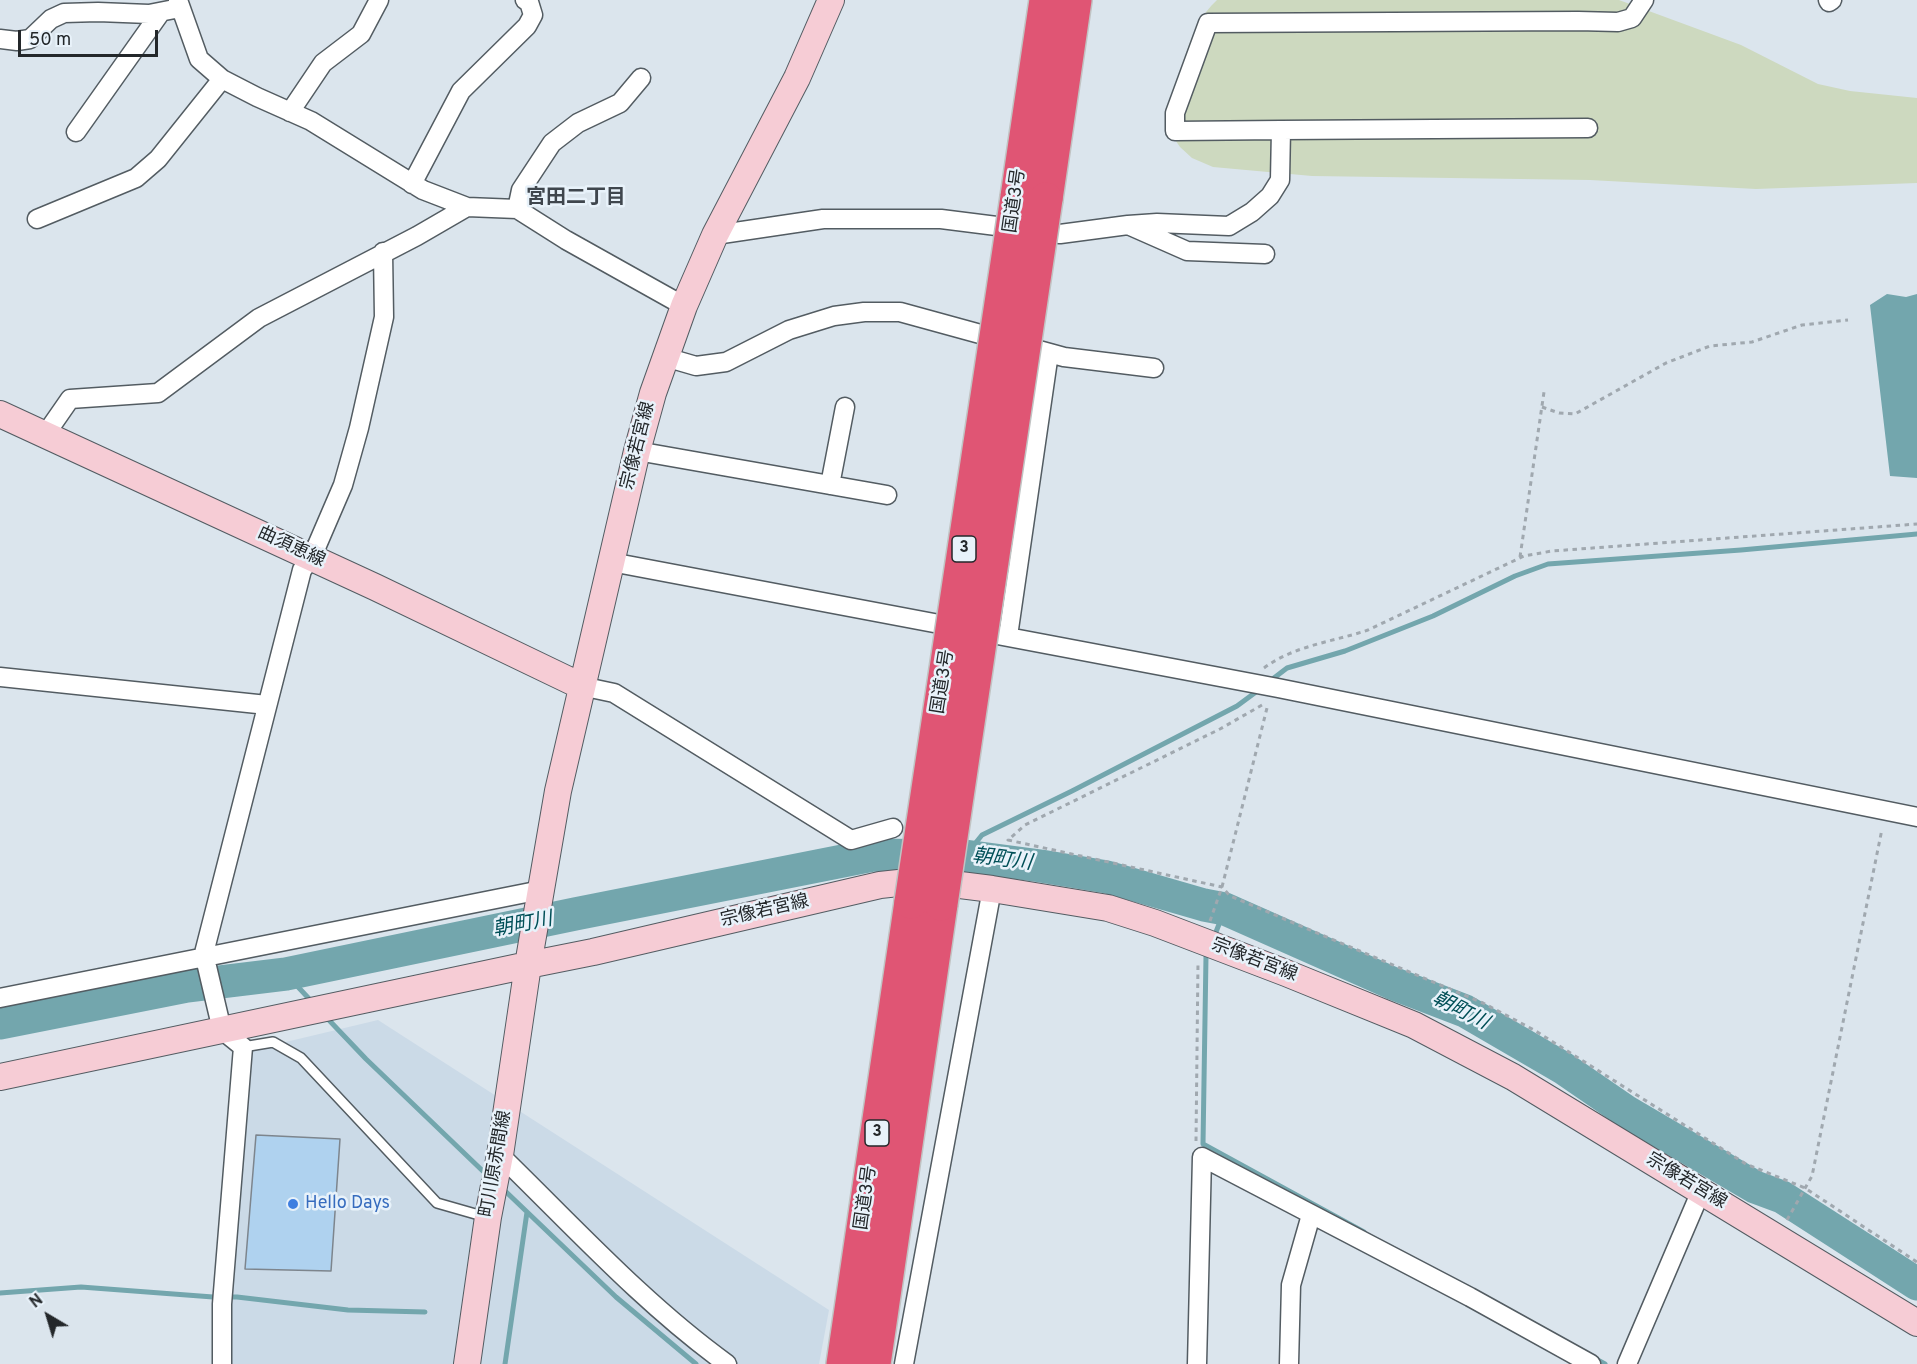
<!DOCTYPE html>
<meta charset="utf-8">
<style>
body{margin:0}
#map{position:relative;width:1917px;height:1364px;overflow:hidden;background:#dbe5ed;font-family:Overpass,sans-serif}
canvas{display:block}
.north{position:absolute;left:18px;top:1286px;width:60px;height:60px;-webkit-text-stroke:4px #e8f2fa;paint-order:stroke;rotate:322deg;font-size:16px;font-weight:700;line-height:24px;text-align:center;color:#23272a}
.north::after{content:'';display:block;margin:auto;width:21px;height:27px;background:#23272a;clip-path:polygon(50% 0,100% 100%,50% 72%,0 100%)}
.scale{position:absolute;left:18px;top:30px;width:140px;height:27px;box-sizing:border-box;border:3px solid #23272a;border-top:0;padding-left:8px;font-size:18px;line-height:21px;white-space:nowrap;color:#23272a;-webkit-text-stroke:4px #e8f2fa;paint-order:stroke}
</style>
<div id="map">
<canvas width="1917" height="1364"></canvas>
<div class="north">N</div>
<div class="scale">50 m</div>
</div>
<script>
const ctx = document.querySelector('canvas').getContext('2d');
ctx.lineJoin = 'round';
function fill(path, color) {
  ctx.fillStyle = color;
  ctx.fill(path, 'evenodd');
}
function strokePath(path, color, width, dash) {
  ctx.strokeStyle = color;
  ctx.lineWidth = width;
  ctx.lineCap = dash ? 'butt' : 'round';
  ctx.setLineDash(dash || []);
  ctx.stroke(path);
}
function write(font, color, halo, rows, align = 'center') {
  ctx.font = font + ' Overpass,"Noto Sans JP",sans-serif';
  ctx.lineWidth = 5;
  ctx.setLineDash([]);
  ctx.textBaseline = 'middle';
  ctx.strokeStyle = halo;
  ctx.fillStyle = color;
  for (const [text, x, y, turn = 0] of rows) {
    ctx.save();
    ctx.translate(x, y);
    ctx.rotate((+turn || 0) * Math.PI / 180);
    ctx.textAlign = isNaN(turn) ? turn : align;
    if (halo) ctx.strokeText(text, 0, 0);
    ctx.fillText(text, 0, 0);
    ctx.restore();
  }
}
fill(new Path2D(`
 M378 1020 829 1310 819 1364H225L248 1051Z`), '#cbdae7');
fill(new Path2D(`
 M1217 0H1619L1741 45 1818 84 1850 91 1917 98V183L1756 189 1590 180 1312 176 1213 167 1192 158 1180 147 1169 131C1177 90 1185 28 1217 0Z`), '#cdd9bf');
fill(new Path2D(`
 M1887 294 1906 297 1917 294V478L1890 476 1870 305Z`), '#73a6ad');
strokePath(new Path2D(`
 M1270 681 1287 668 1345 651 1433 616 1515 576 1548 564 1741 550 1917 534
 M965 856 982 835 1072 791 1237 706 1260 689
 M1214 937 1225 909
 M1208 951 1206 956 1203 1144 1364 1232
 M286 974 313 1003
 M326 1017 366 1059 488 1176
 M502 1188 616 1297 696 1364
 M0 1293 81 1287 213 1297H237L348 1310 425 1312
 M1594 1358 1605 1364
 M505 1364 527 1212`), '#73a6ad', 5);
strokePath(new Path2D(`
 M0 1023 187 986 286 974 575 914 873 855 965 856 1041 866 1107 877 1204 905 1225 909 1392 983 1465 1011 1563 1068 1627 1112 1755 1187 1782 1197 1917 1284`), '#73a6ad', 33);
const building = new Path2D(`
 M256 1135 340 1139 331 1271 245 1269Z`);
fill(building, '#afd2ef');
strokePath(building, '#7d858d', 1.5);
const lane = new Path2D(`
 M243 1047 273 1042 301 1058 437 1203 486 1217`);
const street = new Path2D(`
 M178 0 199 59 222 79 257 97 311 121 423 190 467 207 517 209 566 240 684 306
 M1828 0 1829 2 1832 0
 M0 39 17 41 30 39 51 19 64 13 98 12 149 14 180 8
 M290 112 323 63 361 34 379 0
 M1281 130 1588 128
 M76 132 161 12
 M412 184 461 91 527 26 533 15 529 2 525 0
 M517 209 521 190 552 143 578 123 620 103 641 78
 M37 219 136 178 158 159 222 79
 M1128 225 1157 223 1229 226 1252 212 1270 196 1280 180 1281 130 1175 131V113L1208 23 1578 21 1618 22 1632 18 1644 0
 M715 235 823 219H941L1060 234 1128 225 1187 251 1265 254
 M665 357 696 366 726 362 789 330 834 316 864 312H900L1064 357 1154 368
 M45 435 70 399 158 393 259 318 417 236 467 207
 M637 451 887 495
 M830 485 845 407
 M611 562 1278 688 1917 817
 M1008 636 1049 353
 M0 677 267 705
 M581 686 614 693 851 840 893 828
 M203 957 302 570 312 557 343 485 359 428 384 317 383 252
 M203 957 205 958 222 1030 243 1047 222 1304V1364
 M0 998 541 890
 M500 1155C574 1227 644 1304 727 1364
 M904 1364 992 889
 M1197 1364 1202 1157 1470 1297 1591 1364
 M1289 1364 1291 1285 1311 1215
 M1627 1364 1701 1191`);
const secondary = new Path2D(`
 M0 414 375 587 581 686
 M0 1077 528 965 593 952 880 885 908 882H936L992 889 1108 908 1155 923 1286 973 1414 1025 1513 1077 1917 1323
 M467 1364 488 1217 500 1155 528 965 558 791 637 451 653 393 684 306 715 235 797 78 831 0`);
const highway = new Path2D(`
 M1017 197 1046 0
 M1046 199 1075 0
 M843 1364 911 902
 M874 1364 941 904`);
strokePath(lane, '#535c62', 12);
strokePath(street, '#535c62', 21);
strokePath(secondary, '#535c62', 28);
strokePath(highway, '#c1c3c3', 36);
strokePath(new Path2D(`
 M1542 407 1559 413 1575 414 1666 363 1710 346 1752 342 1802 325 1848 320
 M1520 557 1544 392
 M1264 668C1295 645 1333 642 1368 630L1524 556 1552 551 1917 524
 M1262 705 1220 729 1025 825 1008 840 1222 887 1230 896 1483 1003 1534 1030 1746 1164 1805 1188 1917 1262
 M1210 921 1222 887 1268 704
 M1196 1141 1198 962
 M1787 1220 1812 1176 1882 829`), '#a0a8af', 3, [4.5, 4.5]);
strokePath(lane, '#fff', 9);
strokePath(street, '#fff', 18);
strokePath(secondary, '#f6ccd5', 26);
strokePath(highway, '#e05574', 33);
const highwayBridge = new Path2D(`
 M911 902 1017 197
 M941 904 1046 199`);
strokePath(highwayBridge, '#c1c3c3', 36, []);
strokePath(highwayBridge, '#e05574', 33);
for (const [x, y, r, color] of [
 [293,1204,6,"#3f7fe0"]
]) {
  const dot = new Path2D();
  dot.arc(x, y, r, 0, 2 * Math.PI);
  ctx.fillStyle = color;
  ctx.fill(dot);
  strokePath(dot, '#e8f2fa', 2);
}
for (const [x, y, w] of [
 [964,549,24],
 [877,1133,24]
]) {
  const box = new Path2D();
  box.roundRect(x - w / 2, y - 13, w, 26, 4.5);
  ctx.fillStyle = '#e8f2fa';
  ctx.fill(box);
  strokePath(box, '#23272a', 1.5);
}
write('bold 16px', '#23272a', null, [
 ["3",964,549],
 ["3",877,1133]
]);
write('18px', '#23272a', '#e8f2fa', [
 ["国道3号",1016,201,-82],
 ["宗像若宮線",639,446,-76],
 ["曲須恵線",291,548,25],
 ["国道3号",944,682,-81],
 ["宗像若宮線",765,912,-13],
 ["宗像若宮線",1254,961,21],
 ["町川原赤間線",497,1164,-80],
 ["宗像若宮線",1686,1182,31],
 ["国道3号",867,1198,-82]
]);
write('18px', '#366cbe', '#e8f2fa', [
 ["Hello Days",305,1204]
], 'left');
write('bold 20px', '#3f464d', '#e8f2fa', [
 ["宮田二丁目",576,199]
]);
write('italic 20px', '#004f57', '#e8f2fa', [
 ["朝町川",1002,861,7],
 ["朝町川",523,926,-11],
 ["朝町川",1460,1012,27]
]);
</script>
